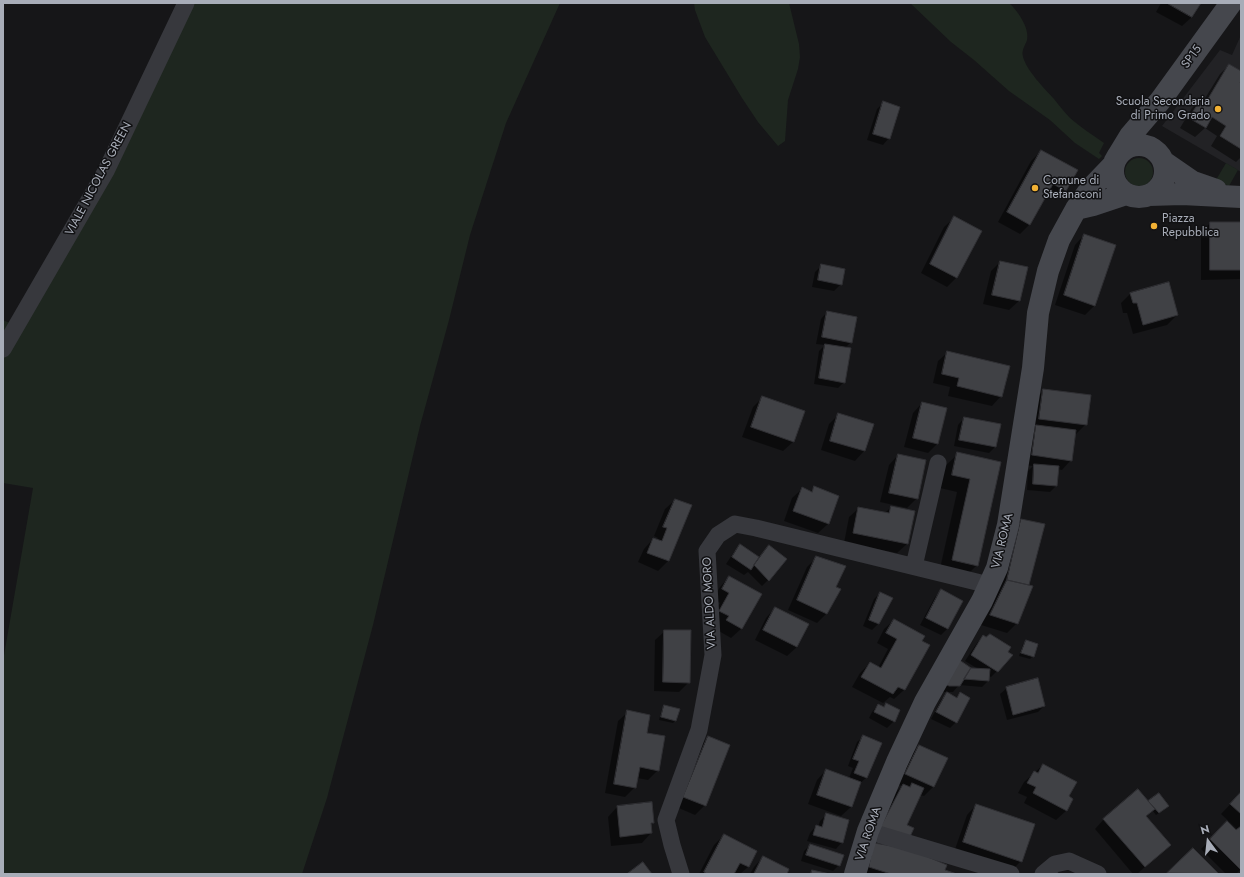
<!DOCTYPE html>
<style>
body{margin:0}
#map{position:relative;width:1244px;height:877px;overflow:hidden;background:#161618;font-family:Jost,sans-serif}
canvas{display:block}
.frame{position:absolute;inset:0;border:4px solid #a8adb8;pointer-events:none}
.north{position:absolute;left:1188px;top:821px;width:40px;height:40px;-webkit-text-stroke:3px #111113;paint-order:stroke;rotate:345deg;font-size:11px;font-weight:700;line-height:16px;text-align:center;color:#a8adb8}
.north::after{content:'';display:block;margin:auto;width:14px;height:18px;background:#a8adb8;clip-path:polygon(50% 0,100% 100%,50% 72%,0 100%)}
</style>
<div id="map">
<canvas width="1244" height="877"></canvas>
<div class="frame"></div>
<div class="north">N</div>
</div>
<script>
const ctx = document.querySelector('canvas').getContext('2d');
ctx.lineJoin = 'round';
function fill(path, color) {
  ctx.fillStyle = color;
  ctx.fill(path, 'evenodd');
}
function strokePath(path, color, width, dash) {
  ctx.strokeStyle = color;
  ctx.lineWidth = width;
  ctx.lineCap = dash ? 'butt' : 'round';
  ctx.setLineDash(dash || []);
  ctx.stroke(path);
}
function write(font, color, halo, rows, align = 'center') {
  ctx.font = font + ' Jost,sans-serif';
  ctx.lineWidth = 3;
  ctx.setLineDash([]);
  ctx.textBaseline = 'middle';
  ctx.strokeStyle = halo;
  ctx.fillStyle = color;
  for (const [text, x, y, turn = 0] of rows) {
    ctx.save();
    ctx.translate(x, y);
    ctx.rotate((+turn || 0) * Math.PI / 180);
    ctx.textAlign = isNaN(turn) ? turn : align;
    if (halo) ctx.strokeText(text, 0, 0);
    ctx.fillText(text, 0, 0);
    ctx.restore();
  }
}
fill(new Path2D(`
 M1241 35V172L1162 126 1220 50 1232 55Z`), '#222225');
fill(new Path2D(`
 M186 3H560L506 123 470 235 449 320 420 426 373 625 327 798 302 874H3V661L33 488 3 483V320L16 326Z
 M694 3H789L799 44 800 57 798 69 788 100 785 141 778 146 758 122 742 98 705 37 695 10Z
 M910 3H1009C1017 10 1030 28 1027 40 1025 46 1021 50 1023 57 1027 71 1044 88 1054 99 1059 105 1064 112 1070 118 1080 127 1093 135 1104 143L1099 153 1102 156 1099 159 1075 143 1050 120 1009 91 974 60 951 42Z
 M1125 172a14 14 0 1 1 28 0a14 14 0 1 1-28 0Z
 M1226 163 1238 170 1229 186 1216 180Z`), '#1e261f');
fill(new Path2D(`
 M1161 3H1199L1192 17 1182 26 1156 12Z
 M1229 65 1241 72V79L1238 83 1241 85V157L1236 162 1211 146 1217 136 1205 128 1195 137 1180 128 1192 108 1202 98 1204 100 1220 74Z
 M883 103 889 138 883 145 867 140 877 109Z
 M1041 151 1076 170 1065 191 1056 200 1046 195 1029 225 1020 234 998 222 1031 161Z
 M954 218 957 277 947 287 921 273 944 227Z
 M1210 223H1241V279L1201 280V233Z
 M1084 235 1095 305 1085 315 1055 305 1075 245Z
 M1000 262 1019 301 1009 310 983 304 991 271Z
 M822 265 841 284 834 291 812 287 815 272Z
 M1131 293 1177 315 1167 325 1133 334 1127 313H1123L1121 303Z
 M827 312 851 342 845 348 844 382 838 388 814 384 819 351 825 345 816 344 821 319Z
 M948 352 1001 396 992 406 948 396 950 387 933 383 938 361Z
 M1044 390 1086 424 1076 434H1075L1071 460 1062 470 1057 469 1056 486 1050 492 1027 490 1028 471 1033 466 1023 465 1034 400Z
 M763 397 804 412 793 442 783 451 742 437 753 407Z
 M922 403 937 444 928 453 904 447 913 413Z
 M838 415 872 425 864 451 855 461 821 450 829 424Z
 M964 418 995 447 989 453 954 446 958 425Z
 M958 454 999 463 977 565 964 578 939 573 957 492 940 488 945 466Z
 M898 455 917 498 907 508 880 502 889 465Z
 M815 488 828 524 818 533 784 521 792 498 802 489 810 492Z
 M675 500 690 506 668 561 658 571 638 562 644 549 653 539 657 540 658 538 654 536 665 509Z
 M891 507 907 544 897 553 844 543 849 517 859 508 885 513Z
 M1021 520 1044 525 1017 623 1007 633 981 625 1011 529Z
 M740 546 758 558 769 546 768 580 762 586 748 572 744 575 726 564 734 552Z
 M817 557 835 587 826 614 817 623 788 610 807 567Z
 M729 577 760 594 741 629 731 638 717 630 710 620 720 603 713 599 720 587Z
 M941 591 947 629 941 635 920 625 935 597Z
 M880 593 892 599 878 624 872 630 863 626 874 599Z
 M775 608 797 647 787 656 755 640 766 618Z
 M894 620 921 642 928 646 904 690 894 699 890 697 883 703 852 687 860 673 870 663 878 668 888 649 877 643 884 629Z
 M665 631 689 682 679 692 654 691 655 640Z
 M983 637 1012 656 991 677 989 676 988 681 982 687 959 685 953 692H942L938 689 971 669H978L965 661 977 643Z
 M1026 641 1033 656 1030 659 1019 656 1023 644Z
 M1007 688 1044 706 1038 712 1007 720 1000 694Z
 M947 694 956 698 960 694 956 722 950 728 931 719 941 700Z
 M886 704 894 721 887 728 869 718 872 712 878 705 883 707Z
 M664 706 675 721 673 723 659 720 662 709Z
 M628 712 646 734 658 770 648 780 637 778 635 787 625 797 605 793 618 721Z
 M864 736 881 743 866 778 859 784 851 807 841 816 808 804 817 780 826 770 849 778 853 768 848 766 857 742Z
 M708 737 705 805 695 815 674 806 698 747Z
 M919 746 933 787 924 796 920 795 905 826 908 839 944 871 954 874H860L864 854 893 847 871 838 893 795 902 786 896 784 910 756Z
 M1043 765 1067 797 1072 799 1066 811 1056 820 1024 803 1027 797 1018 793 1024 782Z
 M1241 793V869L1236 874H1226L1201 849 1227 823 1236 832 1238 830 1221 814Z
 M1148 802 1165 809 1156 815 1152 810 1146 816 1170 845 1137 874H1133L1095 829 1104 819Z
 M976 805 1021 861 1011 871 954 852 967 815Z
 M617 807 653 823 650 825 651 833 642 843 611 846 608 817Z
 M826 815 842 842 836 849 807 841 810 833 816 826 818 827 820 821Z
 M724 835 756 851 748 867 740 874H699L714 845Z
 M810 845 839 865 833 871 801 861 804 851Z
 M1193 849 1217 874H1168Z
 M763 857 786 874H750L754 867Z`), '#0007');
const building = new Path2D(`
 M1167 3H1201L1192 17Z
 M1229 64 1241 71V81L1240 83 1241 84V149L1220 136 1226 126 1212 117 1206 128 1189 118 1202 97 1207 100Z
 M883 101 900 107 890 139 873 134Z
 M1041 150 1078 170 1066 191 1053 184 1030 225 1007 212Z
 M954 216 982 231 957 278 930 264Z
 M1210 222H1241V270H1210Z
 M1084 234 1116 245 1095 306 1064 295Z
 M1000 261 1028 267 1020 301 992 295Z
 M821 264 845 269 842 285 818 280Z
 M1169 282 1178 315 1143 325 1137 303H1133L1130 293Z
 M827 311 857 317 852 343 822 337Z
 M825 344 851 348 845 383 819 378Z
 M947 351 1010 366 1002 397 957 386 959 378 942 374Z
 M1043 389 1091 395 1087 425 1039 419Z
 M762 396 805 411 794 442 751 427Z
 M922 402 947 408 938 444 913 438Z
 M838 413 874 424 865 451 830 441Z
 M964 417 1001 424 996 447 959 440Z
 M1036 425 1076 430 1072 461 1032 455Z
 M957 452 1001 462 978 566 952 560 970 479 952 475Z
 M898 454 926 460 918 499 889 493Z
 M1034 464 1059 466 1057 486 1033 484Z
 M814 486 839 496 829 524 793 511 802 487 812 492Z
 M675 499 692 505 669 561 647 553 653 538 662 541 667 528 663 527Z
 M891 506 915 511 908 544 853 533 858 507 889 513Z
 M1021 519 1045 524 1029 585 1007 580Z
 M740 544 759 557 751 570 732 557Z
 M769 545 787 559 769 581 754 565Z
 M816 556 846 566 836 587 841 589 827 614 797 600Z
 M729 576 762 594 742 629 726 620 729 616 719 611 729 593 722 589Z
 M1007 580 1033 586 1018 624 990 615Z
 M941 589 963 601 948 629 926 618Z
 M880 592 893 598 879 624 869 620Z
 M775 607 809 624 797 647 763 630Z
 M894 619 925 636 922 641 930 645 905 690 898 687 893 694 861 677 870 662 881 668 897 639 886 633Z
 M664 630H691L690 683 663 682Z
 M990 634 1011 647 1008 652 1013 655 998 672 971 655 983 635 986 637Z
 M1026 640 1038 644 1034 657 1021 653Z
 M958 659 971 668 960 686H949L943 683Z
 M971 668 990 669 989 681 964 679Z
 M1038 678 1045 706 1013 715 1006 687Z
 M947 692 957 698 960 692 970 698 957 723 936 712Z
 M886 703 900 710 895 722 874 712 878 704 884 707Z
 M664 705 680 709 676 721 661 717Z
 M627 710 650 715 647 733 665 736 659 771 640 767 636 788 614 784Z
 M863 735 882 743 867 778 854 773 859 761 853 759Z
 M708 736 730 745 706 806 683 797Z
 M919 745 948 758 934 787 905 774Z
 M1043 764 1077 782 1069 796 1073 799 1067 811 1033 793 1036 787 1027 783 1034 771 1038 773Z
 M826 769 861 782 852 807 817 795Z
 M912 783 924 788 907 825 914 828 909 839 880 828 903 784 910 787Z
 M1138 789 1155 809 1146 816 1171 845 1145 867 1103 819Z
 M1241 792V814L1230 804Z
 M1159 793 1169 806 1159 813 1148 801Z
 M652 802 654 823H651L652 833 620 837 617 806Z
 M976 804 1035 824 1022 862 963 842Z
 M826 813 849 820 843 843 813 835 816 825 822 827Z
 M1227 821 1236 830 1241 826V870L1210 839Z
 M724 834 757 851 749 867 740 863 734 874H707L704 872Z
 M874 843 909 849 947 865 945 870 957 874H891L869 867Z
 M810 844 844 855 840 866 806 855Z
 M1193 848 1219 874 1167 873Z
 M763 856 789 869 787 874H754Z
 M643 862 652 874H627Z
 M812 870 830 874H811Z`);
fill(building, '#404145');
strokePath(building, '#303034', 1);
strokePath(new Path2D(`
 M3 349 106 171 186 3
 M914 566 938 463
 M868 831 1011 874
 M681 874 672 845 666 820 699 730 713 655 707 551 718 535 735 524 756 528 989 585
 M1043 874 1055 864 1069 861 1098 874`), '#37383d', 17);
strokePath(new Path2D(`
 M1113 171a26 26 0 1 1 52 0a26 26 0 1 1-52 0Z
 M1116 159 1130 136 1160 101 1231 3
 M1164 162 1193 182 1216 190
 M1149 195 1182 194 1241 197
 M1076 209 1093 205 1126 194
 M855 874 868 831 897 762 925 702 982 601 997 568 1008 525 1033 368 1038 313 1048 271 1059 240 1076 209 1091 188 1114 164`), '#45474d', 22);
for (const [x, y, r, color] of [
 [1218,109,4,"#f2b134"],
 [1035,188,4,"#f2b134"],
 [1154,226,4,"#f2b134"]
]) {
  const dot = new Path2D();
  dot.arc(x, y, r, 0, 2 * Math.PI);
  ctx.fillStyle = color;
  ctx.fill(dot);
  strokePath(dot, '#111113', 1.5);
}
write('12px', '#a8adb8', '#111113', [
 ["SP15",1192,57,-54],
 ["VIALE NICOLAS GREEN",99,179,-62],
 ["VIA ROMA",1003,541,-76],
 ["VIA ALDO MORO",710,603,-93],
 ["VIA ROMA",869,834,-71]
]);
write('12px', '#a8adb8', '#111113', [
 ["Scuola Secondaria",1210,102,"right"],
 ["di Primo Grado",1210,116,"right"],
 ["Comune di",1043,181],
 ["Stefanaconi",1043,195],
 ["Piazza",1162,219],
 ["Repubblica",1162,233]
], 'left');
</script>
